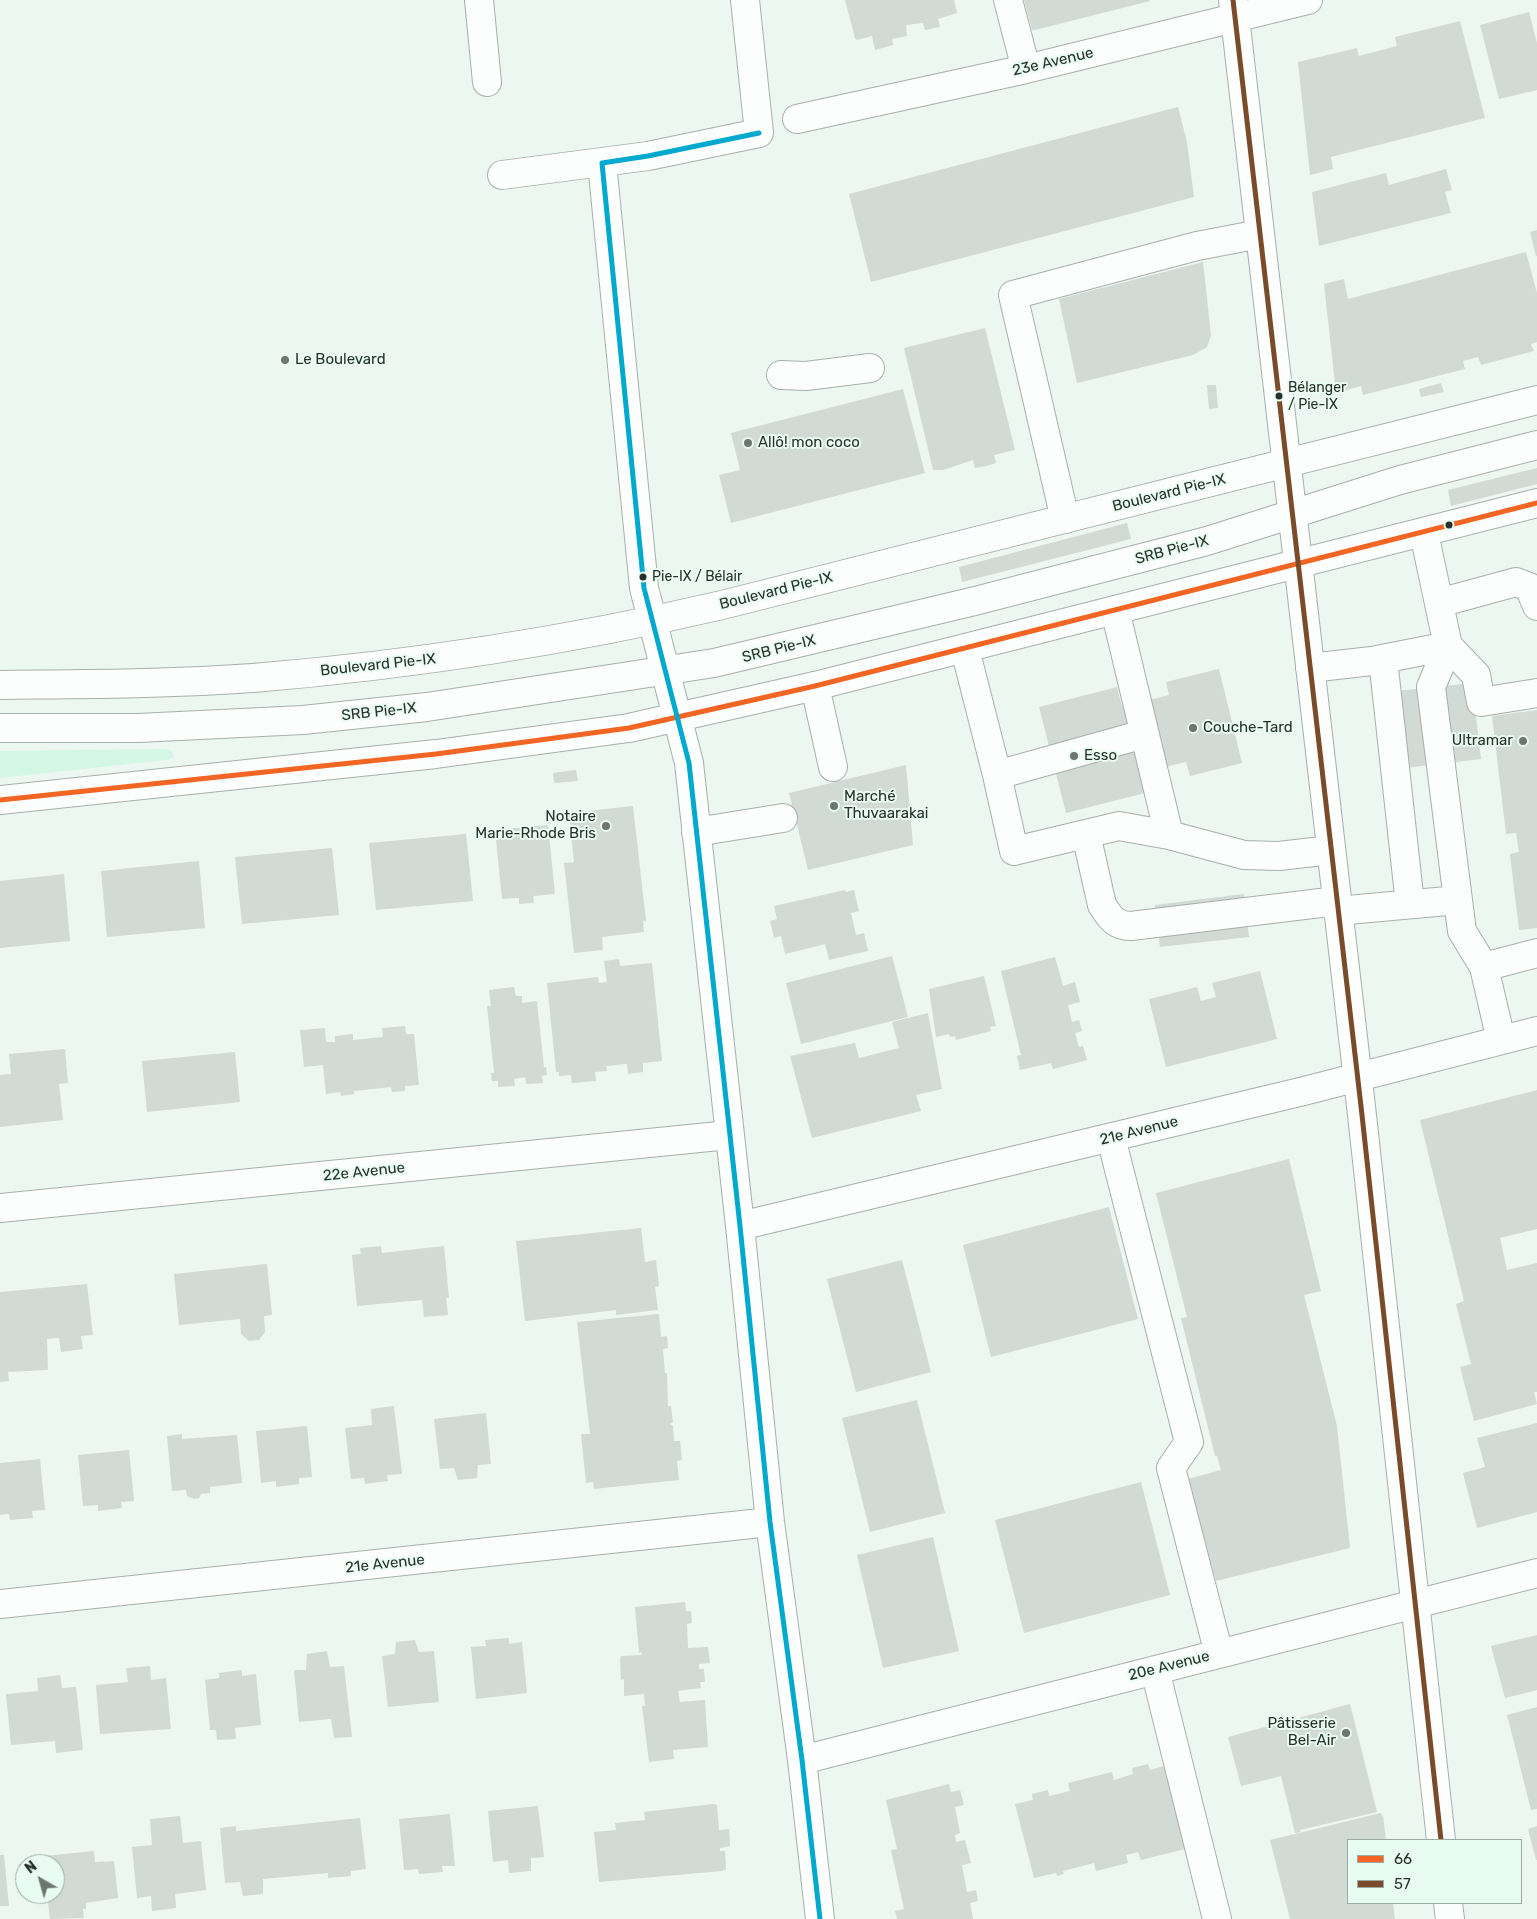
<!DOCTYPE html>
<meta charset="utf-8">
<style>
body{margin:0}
#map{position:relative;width:1537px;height:1919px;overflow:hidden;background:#ecf7f2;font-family:Rubik,sans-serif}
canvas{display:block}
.legend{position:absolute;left:1347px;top:1839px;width:175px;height:65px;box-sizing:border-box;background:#e8fcf1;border:1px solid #9baaa2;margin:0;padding:6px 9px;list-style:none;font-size:15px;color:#28302c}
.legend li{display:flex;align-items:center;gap:10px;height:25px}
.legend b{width:25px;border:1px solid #9baaa2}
.north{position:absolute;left:15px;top:1854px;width:50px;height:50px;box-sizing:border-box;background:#e8fcf1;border:1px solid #9baaa2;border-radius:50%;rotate:322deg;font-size:14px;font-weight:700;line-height:20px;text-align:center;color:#28302c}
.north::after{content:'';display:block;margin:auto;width:18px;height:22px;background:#6d7671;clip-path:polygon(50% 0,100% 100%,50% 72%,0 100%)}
</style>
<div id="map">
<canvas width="1537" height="1919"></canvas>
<ul class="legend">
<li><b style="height:6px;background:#f26522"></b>66</li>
<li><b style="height:6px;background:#7a4b2a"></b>57</li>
</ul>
<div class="north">N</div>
</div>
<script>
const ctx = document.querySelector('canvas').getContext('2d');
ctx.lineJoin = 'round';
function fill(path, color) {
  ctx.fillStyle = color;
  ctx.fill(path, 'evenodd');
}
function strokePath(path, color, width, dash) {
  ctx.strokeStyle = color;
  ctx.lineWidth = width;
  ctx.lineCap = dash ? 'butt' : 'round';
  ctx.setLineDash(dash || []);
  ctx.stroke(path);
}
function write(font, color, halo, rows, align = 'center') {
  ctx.font = font + ' Rubik,sans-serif';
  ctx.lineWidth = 4;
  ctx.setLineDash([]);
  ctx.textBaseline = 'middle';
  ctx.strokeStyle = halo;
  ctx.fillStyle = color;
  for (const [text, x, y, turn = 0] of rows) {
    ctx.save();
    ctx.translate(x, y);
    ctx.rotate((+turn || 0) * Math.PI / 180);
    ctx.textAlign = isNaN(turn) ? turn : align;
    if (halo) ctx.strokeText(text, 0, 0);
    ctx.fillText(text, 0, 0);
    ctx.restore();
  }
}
fill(new Path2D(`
 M162 749 171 750 174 757 166 760 0 778V751Z`), '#d4f6e5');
fill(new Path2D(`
 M845 0H954L957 13 938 19 940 27 925 30 923 23 906 25 907 36 892 39 893 45 875 50 872 36 857 40 855 38Z
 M1024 0H1149L1150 1 1035 30H1032Z
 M1529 12 1537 43V90L1499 99 1480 25Z
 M1460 21 1485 118 1331 157 1333 169 1310 175 1298 62 1357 48 1359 56 1397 46 1395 37Z
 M1178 107 1187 142 1194 197 871 282 849 194Z
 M1446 169 1452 190 1445 192 1451 213 1319 246 1312 192 1386 173 1389 185Z
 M1537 230V256H1536L1530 232Z
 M1526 252 1537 293V342L1531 344 1534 351 1481 365 1478 357 1463 361 1465 369 1363 395 1361 386 1336 393 1324 284 1344 279 1348 299Z
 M1203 262 1211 335 1207 347 1193 355 1077 383 1059 299Z
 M985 328 1015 450 994 455 996 463 986 466 975 468 973 460 943 470H933L904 348Z
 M1441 383 1444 392 1421 397 1419 389Z
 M1207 385H1216L1218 408 1209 409Z
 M903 389 925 473 731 523 719 475 740 470 731 433Z
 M1537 468V484L1451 506 1448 490Z
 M1127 523 1131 539 962 582 959 567Z
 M1219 669 1242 763 1190 776 1186 762 1140 773 1145 793 1066 813 1039 707 1117 687 1122 707 1169 695 1166 682Z
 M1472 683 1481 759 1405 768 1396 691Z
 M1537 710V928L1519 930 1510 854 1519 852 1516 833 1506 834 1492 716Z
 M906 765 913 845 808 870 789 793Z
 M576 770 578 781 554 783 553 773Z
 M633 806 646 921H643L644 932 602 937 603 950 574 953 564 863 574 862 569 813Z
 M548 825 555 894 533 896 534 903 519 904V898L502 899 495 830Z
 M466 834 473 901 376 910 369 843Z
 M332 848 339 915 242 924 235 857Z
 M199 861 205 928 107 937 101 871Z
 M64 874 70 941 0 948V881Z
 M845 890 846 892 854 890 859 911 851 913 856 935 864 933 868 951 829 960 825 944 785 954 781 936 774 938 770 921 777 919 774 906Z
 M1244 894 1249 937 1160 947 1155 905Z
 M892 956 908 1017 801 1044 786 983Z
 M1055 957 1063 986 1075 982 1080 1002 1068 1005 1072 1022 1079 1020 1082 1031 1075 1033 1079 1047 1083 1046 1087 1060 1053 1069 1051 1063 1020 1070 1017 1056 1021 1055 1001 971Z
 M619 959 620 966 652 963 662 1061 643 1063V1072L628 1074 627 1064 606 1066 607 1071 595 1072 596 1081 572 1083 571 1075 559 1076V1072H556L547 983 598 977 599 983 607 982 604 961Z
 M1260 971 1277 1039 1166 1067 1149 999 1197 987 1201 1001 1216 997 1212 983Z
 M984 976 996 1026 990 1027 991 1031 956 1040 955 1036 950 1037 949 1034 936 1037 929 989Z
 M514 987 516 996H522V1003L537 1001 544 1068 546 1067 547 1075 542 1076 543 1083 526 1084 525 1077 514 1079 515 1086 498 1087V1081H492L491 1073H494L487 1006H491L489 990Z
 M928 1013 942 1089 916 1095 921 1111 812 1138 790 1056 855 1043 859 1058 899 1048 892 1022Z
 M405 1026 406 1034H414L419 1085 405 1086V1091L392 1092 391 1087 354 1091V1094L341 1096 340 1092 326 1094 323 1065 304 1067 300 1030 325 1028 326 1042H335V1036L353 1034V1040L383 1037 382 1028Z
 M65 1049 68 1083 59 1084 63 1120 0 1127V1075L11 1074 9 1054Z
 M235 1052 240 1102 147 1112 142 1061Z
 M1537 1090V1229L1500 1238 1507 1270 1537 1263V1392H1534L1537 1404 1474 1421 1460 1367 1471 1364 1456 1304 1464 1301 1420 1120Z
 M1289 1159 1321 1291 1304 1295 1337 1426 1350 1548 1216 1581 1188 1479 1221 1470 1217 1456H1215L1181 1318 1187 1317 1156 1193Z
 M1109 1207 1138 1319 991 1357 963 1245Z
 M641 1228 645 1262 656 1260 659 1286 655 1287 658 1310 616 1315V1310L525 1321 516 1241Z
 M381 1246 382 1253 444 1246 449 1298H446L448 1315 424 1317 422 1300 357 1306 352 1255 361 1254 360 1248Z
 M902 1260 931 1372 856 1392 827 1279Z
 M267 1264 272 1315 264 1316 265 1332 259 1340 249 1341 241 1334 240 1319 179 1325 174 1274Z
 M87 1284 93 1335 81 1336 83 1349 61 1352 59 1338 47 1339 48 1370 8 1372 9 1381 0 1382V1292Z
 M659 1314 661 1337 667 1336 668 1348 663 1349 665 1373H667L668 1406H671L673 1422 670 1424 673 1426 674 1441H680L682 1460 677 1461 679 1480 594 1489 593 1482 586 1483 581 1434H590L577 1322Z
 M917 1400 945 1513 870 1532 842 1418Z
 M394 1406 402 1474 387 1475 388 1481 365 1484 364 1478 351 1479 345 1428 372 1425 371 1409Z
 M486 1413 491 1464 478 1465 477 1478 458 1480 454 1468 440 1469 434 1419Z
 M1537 1423V1512L1477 1528 1463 1473 1485 1467 1477 1438Z
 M307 1426 312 1477 299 1478V1484L276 1487V1481L261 1483 256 1431Z
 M182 1434V1439L237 1435 242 1483 210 1487V1493L201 1494 199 1498 194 1499 187 1496 186 1490 172 1491 167 1436Z
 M129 1450 134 1501 121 1502 122 1508 98 1511V1505L83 1506 78 1455Z
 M40 1459 45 1510 32 1511 33 1518 10 1520 9 1514 0 1515V1463Z
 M1141 1482 1170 1595 1024 1633 995 1520Z
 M933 1537 959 1651 883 1668 857 1555Z
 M685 1602 686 1611H691L692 1623 687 1624 688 1648 708 1647 710 1663 699 1664V1669H704L705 1682H700L701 1688 678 1691 680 1702 705 1700 708 1747 673 1750 674 1759 649 1762 642 1706H645L644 1694 624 1696V1679L621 1680 620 1659 621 1656 642 1655 641 1652 639 1653 635 1607Z
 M1537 1635V1690L1505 1698 1491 1646Z
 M509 1638V1644L522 1642 527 1693 476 1699 471 1647 486 1646 485 1640Z
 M415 1640 419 1652 434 1651 439 1702 388 1707 382 1656 395 1654 396 1642Z
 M327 1651 330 1667 344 1666 352 1737 334 1738 331 1719 299 1722 294 1670H306L307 1654Z
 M150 1666 151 1680 166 1678 171 1729 100 1734 96 1685 128 1682 126 1668Z
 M242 1670V1676L256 1674 261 1725 235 1728 236 1739 217 1740 216 1730H210L205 1680 219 1678V1673Z
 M60 1675 62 1688 76 1687 83 1750 56 1753 55 1741 11 1745 6 1694 38 1691 37 1678Z
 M1350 1704 1377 1812 1300 1830 1301 1832 1295 1833 1281 1776 1241 1786 1228 1737Z
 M1537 1707V1809L1531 1810 1507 1715Z
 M1148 1764 1150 1770 1167 1765 1186 1839 1183 1840 1185 1849 1141 1860 1138 1852 1126 1855 1128 1863 1096 1871 1094 1863 1063 1871 1064 1874 1057 1876 1056 1873 1034 1878 1015 1804 1033 1800 1032 1794 1048 1790 1049 1796 1070 1791 1068 1783 1112 1772 1114 1780 1133 1774 1132 1768Z
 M949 1784 951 1792 960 1790 964 1805 955 1807 960 1833 955 1835 956 1842 965 1840 971 1863 962 1865 967 1892 976 1890 978 1901 970 1903 973 1919H897L895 1911 904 1909 891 1850 897 1849 886 1800Z
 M713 1804 717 1805 719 1830 729 1829 730 1846 720 1848V1851H725L726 1869 722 1871 599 1882 594 1832 616 1830 615 1823 645 1820 644 1812Z
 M538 1806 544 1857 531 1858V1871L509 1873 508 1860 493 1862 488 1811Z
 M1381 1813 1382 1817 1383 1816 1386 1840H1348V1903H1393L1395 1919H1290L1270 1840Z
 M450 1814 455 1866H442L443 1872 419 1874 418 1869 404 1870 399 1819Z
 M180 1816 183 1843 201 1841 206 1890 175 1894 176 1908 152 1911 151 1896 137 1898 132 1847 152 1845 150 1819Z
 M360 1818 366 1869 351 1871V1876L328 1878V1873L263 1879V1894L243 1896 240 1882 225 1883 220 1828 236 1826V1831Z
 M1537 1826V1860H1536L1528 1829Z
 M94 1851 95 1862 114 1861 118 1898 86 1903V1909H83L84 1918 50 1919 47 1894H55V1864H44L43 1856Z
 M0 1855H4L9 1906H0Z`), '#d1dad5');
const minor = new Path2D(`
 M479 0 487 82
 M1008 0 1026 69
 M1233 0 1362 1115 1441 1840
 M797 119 1026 69 1308 0
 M602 163 644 588 689 763 740 1226 770 1522 802 1760 820 1919
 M502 175 648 156 759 133 745 0
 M781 375 806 376 870 368
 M1065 519 1013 295 1197 246 1260 234
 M1439 603 1516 582 1529 587 1537 606
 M1115 610 1169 835 1244 855 1279 856 1331 850
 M965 649 997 775 1144 734
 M1383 659 1410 904
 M1310 668 1372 661 1448 646 1424 533
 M815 686 833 767
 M0 728H138L303 720 427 707 714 663 975 601 1207 541 1400 480 1537 445
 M997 775 1014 851 1119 826 1169 835
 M696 832 783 818
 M1086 834 1102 905C1110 918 1116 926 1131 926L1337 901
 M1337 911 1458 900
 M1484 967 1537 953
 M1501 1040 1484 967 1462 931 1458 900 1431 687 1448 646 1476 675 1481 702 1537 693
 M1111 1138 1189 1442 1171 1468 1219 1654
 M0 1208 729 1135
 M740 1226 1304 1091 1537 1031
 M0 1604 770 1522
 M1155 1670 1217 1919
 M802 1760 1537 1573
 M1448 1903 1450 1919`);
const major = new Path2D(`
 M0 685C84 684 169 684 253 678 411 665 567 641 722 605L1537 400
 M0 800 436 754 629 728 815 686 1537 503`);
strokePath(minor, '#a7afab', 30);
strokePath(major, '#a7afab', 30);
strokePath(minor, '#fcfefd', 28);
strokePath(major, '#fcfefd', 28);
strokePath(new Path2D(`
 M0 800 436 754 629 728 815 686 1537 503`), '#f26522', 5);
strokePath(new Path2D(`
 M1233 0 1362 1115 1441 1840`), '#7a4b2a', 5);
strokePath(new Path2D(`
 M759 133 648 156 602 163 644 588 689 763 740 1226 770 1522 802 1760 820 1919`), '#00a9ce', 5);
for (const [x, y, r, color] of [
 [285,360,5,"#6d7671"],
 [1279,396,4.5,"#28302c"],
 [748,443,5,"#6d7671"],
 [1449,525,4.5,"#28302c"],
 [643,577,4.5,"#28302c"],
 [1193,728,5,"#6d7671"],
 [1523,741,5,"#6d7671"],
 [1074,756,5,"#6d7671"],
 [834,806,5,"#6d7671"],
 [606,826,5,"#6d7671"],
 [1346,1733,5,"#6d7671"]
]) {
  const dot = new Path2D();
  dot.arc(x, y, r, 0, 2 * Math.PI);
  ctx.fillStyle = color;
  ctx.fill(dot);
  strokePath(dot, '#e8fcf1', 2);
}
write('14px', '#28302c', '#e8fcf1', [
 ["Bélanger",1288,388],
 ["/ Pie-IX",1288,405],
 ["Pie-IX / Bélair",652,577]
], 'left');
write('15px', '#28302c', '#e8fcf1', [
 ["23e Avenue",1053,62,-13],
 ["Boulevard Pie-IX",1169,493,-14],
 ["SRB Pie-IX",1172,550,-15],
 ["Boulevard Pie-IX",776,591,-14],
 ["SRB Pie-IX",779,649,-14],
 ["Boulevard Pie-IX",378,665,-6],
 ["SRB Pie-IX",379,712,-6],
 ["21e Avenue",1139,1131,-14],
 ["22e Avenue",364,1172,-6],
 ["21e Avenue",385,1564,-6],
 ["20e Avenue",1169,1666,-14]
]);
write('15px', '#28302c', '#e8fcf1', [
 ["Le Boulevard",295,360],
 ["Allô! mon coco",758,443],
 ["Couche-Tard",1203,728],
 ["Ultramar",1513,741,"right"],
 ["Esso",1084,756],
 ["Marché",844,797],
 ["Thuvaarakai",844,814],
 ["Notaire",596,817,"right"],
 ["Marie-Rhode Bris",596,834,"right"],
 ["Pâtisserie",1336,1724,"right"],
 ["Bel-Air",1336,1741,"right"]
], 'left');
</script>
